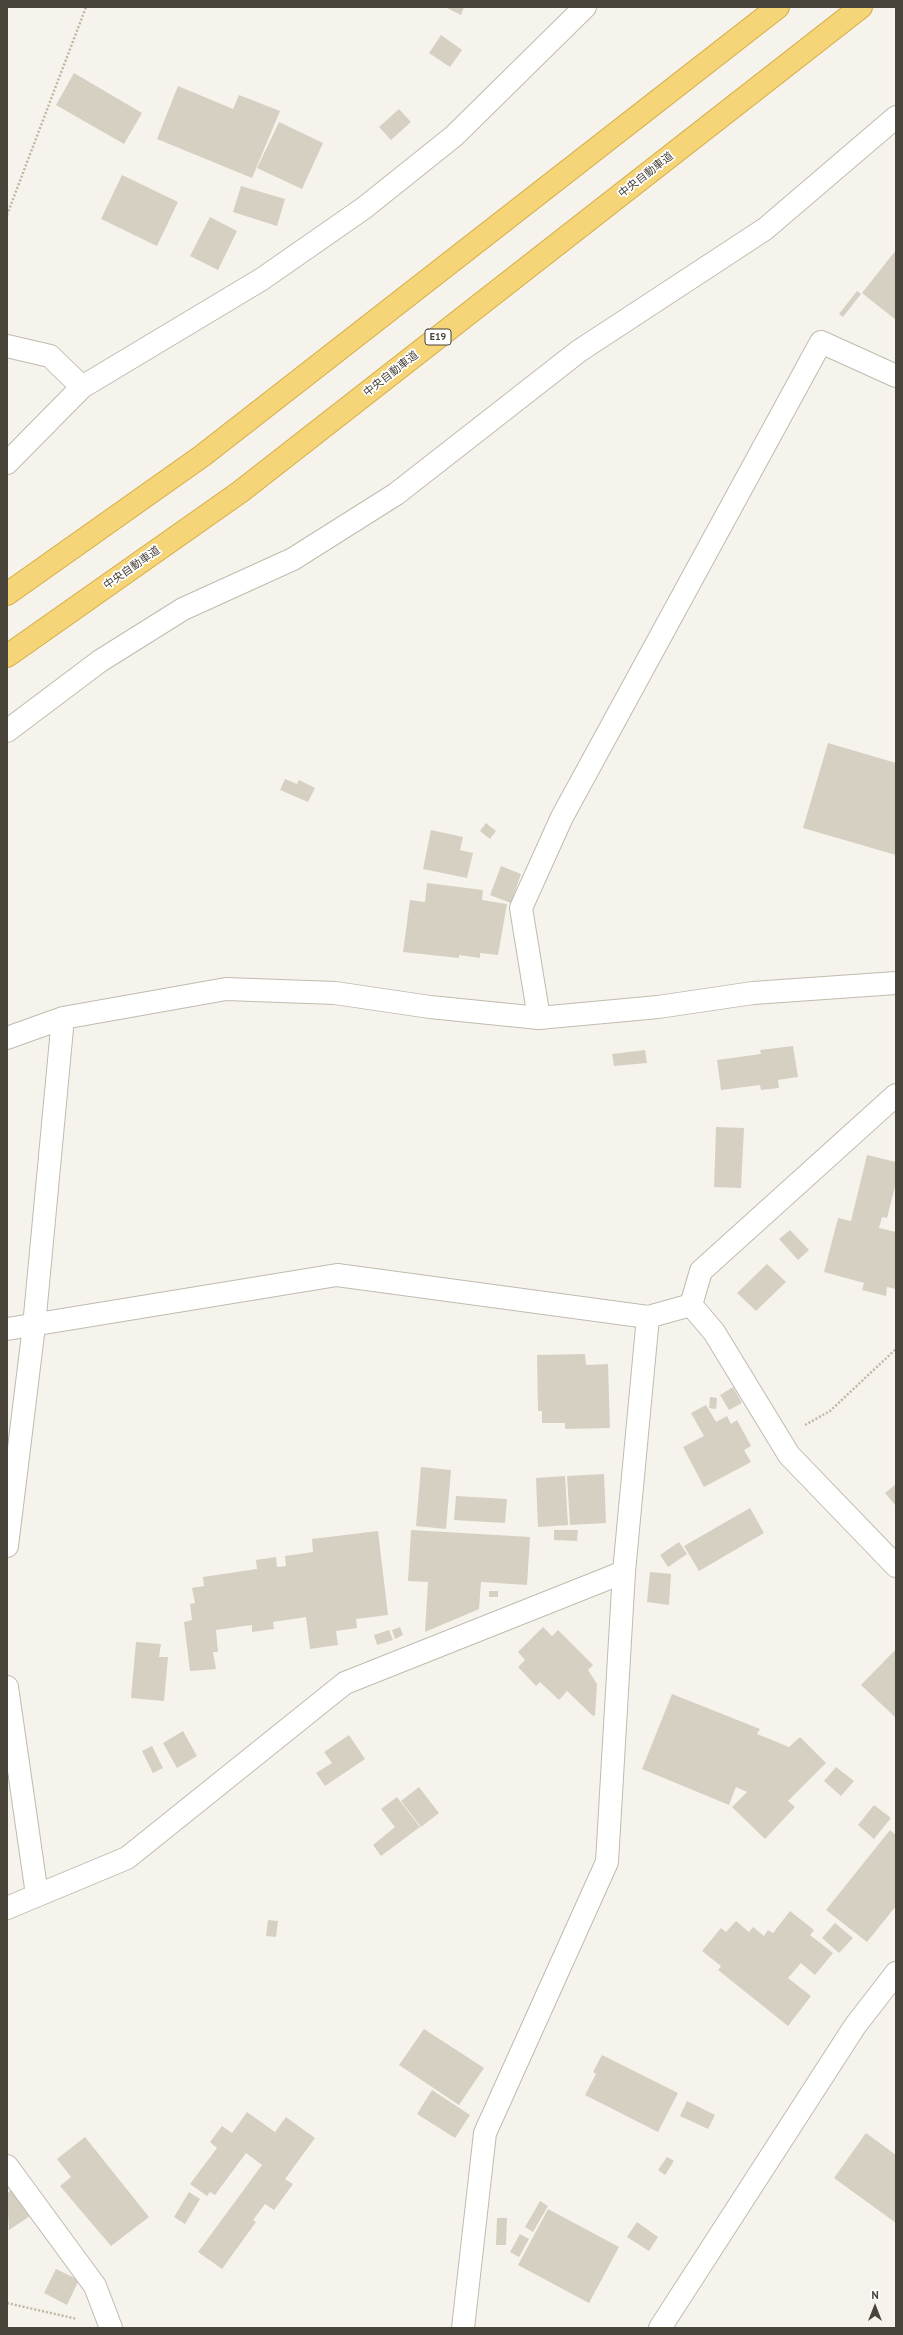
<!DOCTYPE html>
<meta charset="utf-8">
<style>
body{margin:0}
#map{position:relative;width:903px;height:2335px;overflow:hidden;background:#f5f3ec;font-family:"PT Sans",sans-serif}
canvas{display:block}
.frame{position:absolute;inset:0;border:8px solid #49443a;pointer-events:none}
.north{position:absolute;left:855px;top:2287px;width:40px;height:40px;-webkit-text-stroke:3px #fff;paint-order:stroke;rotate:0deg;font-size:11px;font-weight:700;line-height:16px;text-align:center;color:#49443a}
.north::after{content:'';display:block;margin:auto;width:14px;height:18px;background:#49443a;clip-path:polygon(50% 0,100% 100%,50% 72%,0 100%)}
</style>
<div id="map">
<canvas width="903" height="2335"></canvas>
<div class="frame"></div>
<div class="north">N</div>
</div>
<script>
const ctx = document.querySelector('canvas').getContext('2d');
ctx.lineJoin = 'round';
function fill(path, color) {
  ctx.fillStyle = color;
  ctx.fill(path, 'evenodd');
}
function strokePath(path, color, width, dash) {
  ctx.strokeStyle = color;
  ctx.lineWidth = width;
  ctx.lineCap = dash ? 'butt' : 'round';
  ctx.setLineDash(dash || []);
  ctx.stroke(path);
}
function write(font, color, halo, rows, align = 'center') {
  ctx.font = font + ' "PT Sans","Noto Sans JP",sans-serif';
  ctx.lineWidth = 3.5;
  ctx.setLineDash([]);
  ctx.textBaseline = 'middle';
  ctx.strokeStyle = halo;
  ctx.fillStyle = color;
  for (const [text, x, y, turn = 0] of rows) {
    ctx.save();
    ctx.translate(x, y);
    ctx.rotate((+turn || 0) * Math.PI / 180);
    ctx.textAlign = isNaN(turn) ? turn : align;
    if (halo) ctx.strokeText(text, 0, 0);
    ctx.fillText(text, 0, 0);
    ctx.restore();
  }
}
fill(new Path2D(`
 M445 7H464L461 15Z
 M441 35 462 50 450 67 429 53Z
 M74 73 142 113 124 144 56 105Z
 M178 86 233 109 239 95 280 111 252 178 157 139Z
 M399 109 411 122 391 140 379 127Z
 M279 122 323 143 302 189 257 168Z
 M122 175 178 202 157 246 101 219Z
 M241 186 285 199 277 226 233 212Z
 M210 217 237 231 218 270 190 256Z
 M896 250V320L862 293Z
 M857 291 861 294 843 317 839 314Z
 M828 743 896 763V855L803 828Z
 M285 779 297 784 299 780 315 788 308 802 280 790Z
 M486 823 496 831 490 839 480 831Z
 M431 830 463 837 460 850 473 853 467 878 423 869Z
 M501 866 521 874 511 903 490 895Z
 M427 883 483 890 482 900 507 904 498 955 480 953V958L459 955V958L403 952 410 900 425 902Z
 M793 1046 798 1077 778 1080 779 1088 761 1090 760 1085 721 1090 717 1060 761 1054 760 1050Z
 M645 1050 647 1063 614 1066 612 1054Z
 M716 1127 744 1128 741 1188 714 1187Z
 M867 1155 896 1162V1183L887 1218 882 1217 879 1228 896 1232V1289L887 1287 886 1296 862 1290 864 1283 824 1272 838 1218 851 1221Z
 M790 1230 809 1250 798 1260 779 1239Z
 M767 1264 786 1282 756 1311 737 1293Z
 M585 1354 586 1365 608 1364 610 1428 565 1429V1423H542V1411H538L537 1355Z
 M733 1387 742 1403 729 1410 720 1395Z
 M710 1397 717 1398 716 1409 709 1408Z
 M706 1405 716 1422 727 1416 731 1424 737 1420 751 1446 744 1450 751 1462 704 1487 683 1447 704 1436 691 1413Z
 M421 1467 451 1470 446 1529 416 1526Z
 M604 1474 606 1523 570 1525 567 1476Z
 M565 1476 568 1525 538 1527 536 1478Z
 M896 1484V1506L885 1493Z
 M456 1496 507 1499 505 1523 454 1520Z
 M750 1508 764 1533 699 1571 684 1546Z
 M411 1530 530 1537 527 1585 481 1582 479 1609 425 1632 428 1582 408 1581Z
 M554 1530H578L577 1541 554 1540Z
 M378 1531 388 1615 356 1619 357 1628 336 1631 338 1645 310 1649 306 1617 273 1622 274 1629 252 1632V1625L216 1630 218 1652H213L216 1669 190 1671 184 1622 192 1620 190 1604 195 1603 192 1588 204 1586 203 1577 257 1569 256 1560 276 1557 277 1567 286 1566 285 1556 313 1552 312 1539Z
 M679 1542 687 1554 668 1567 660 1555Z
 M650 1572 671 1574 669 1605 647 1602Z
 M489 1591H498V1597H489Z
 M400 1627 403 1635 395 1639 392 1630Z
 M543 1627 552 1636 558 1630 593 1665 588 1670 597 1684 595 1715 593 1716 567 1691 559 1700 540 1682 536 1686 518 1667 525 1660 518 1652Z
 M389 1630 393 1640 377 1645 374 1635Z
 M136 1642 161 1644 159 1657H168L164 1701 131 1698Z
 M896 1649V1718L861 1685Z
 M672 1694 760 1729 757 1734 789 1747 800 1737 826 1763 788 1801 795 1807 765 1839 732 1807 747 1792 736 1787 729 1805 642 1769Z
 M183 1731 197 1756 177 1768 163 1743Z
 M349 1735 365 1759 325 1786 316 1773 332 1763 324 1752Z
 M152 1746 163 1768 153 1773 142 1751Z
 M836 1767 854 1781 841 1796 824 1781Z
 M419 1787 439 1813 421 1827 401 1801Z
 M397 1797 420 1827 381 1856 373 1845 395 1827 381 1809Z
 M874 1805 891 1818 874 1839 858 1825Z
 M890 1830 896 1835V1906L867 1942 826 1910Z
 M790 1911 814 1930 810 1935 833 1953 815 1975 801 1963 788 1978 811 1996 788 2026 718 1970 721 1966 702 1951 721 1928 726 1932 736 1921 749 1932 753 1927 764 1936 768 1930 773 1933Z
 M268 1920 278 1921 276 1937 266 1936Z
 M835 1923 853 1938 839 1953 822 1938Z
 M424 2029 484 2068 459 2105 399 2065Z
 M602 2055 678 2093 658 2132 585 2095 596 2074 593 2072Z
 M432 2090 470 2115 455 2138 417 2114Z
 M687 2101 715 2115 708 2129 680 2116Z
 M247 2112 275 2132 286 2117 315 2138 285 2179 293 2184 274 2210 265 2204 253 2220 256 2222 222 2269 198 2252 262 2165 246 2153 215 2195 210 2192 207 2196 190 2184 217 2148 210 2142 222 2126 232 2133Z
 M866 2133 896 2155V2223L834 2178Z
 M85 2137 149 2217 111 2246 60 2186 71 2177 57 2159Z
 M667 2157 674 2161 665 2175 658 2170Z
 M12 2190 30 2216 9 2230 7 2193Z
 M189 2192 200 2199 185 2224 174 2217Z
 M540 2201 548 2206 533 2232 525 2227Z
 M548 2209 619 2247 589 2303 518 2265Z
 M497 2218H507L506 2245H496Z
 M637 2222 658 2237 649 2251 627 2237Z
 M520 2234 529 2239 519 2257 510 2252Z
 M56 2269 79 2280 67 2305 44 2293Z`), '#d6d0c2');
const minor = new Path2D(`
 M7 346 50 356 82 387
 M7 463 82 387 262 279 364 208 454 136 585 7
 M7 731 100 661 183 609 293 559 396 494 579 351 765 229 896 117
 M539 1018 521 908 562 817 821 342 896 376
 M7 1038 63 1018 226 989 335 993 430 1007 539 1018 658 1007 753 993 896 983
 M691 1305 714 1332 789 1455 896 1566
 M691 1305 701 1271 896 1095
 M7 1329 337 1275 648 1317 691 1305
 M7 1546 34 1326 63 1018
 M7 1687 37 1895
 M7 1908 127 1858 345 1683 624 1572
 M7 2166 95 2286 111 2328
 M463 2328 485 2133 607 1862 624 1572 648 1317
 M660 2328 855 2026 896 1973`);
const highway = new Path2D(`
 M7 594 202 456 778 7
 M7 656 240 492 861 7`);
strokePath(minor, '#c0bbaf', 24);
strokePath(highway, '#d5ac46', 24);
strokePath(new Path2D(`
 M7 215 86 7
 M805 1425 830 1411 896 1349
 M7 2303 77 2319`), '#c1b8a1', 2.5, [2, 2]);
strokePath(minor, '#fff', 22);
strokePath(highway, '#f5d577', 22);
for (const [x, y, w] of [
 [438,337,26]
]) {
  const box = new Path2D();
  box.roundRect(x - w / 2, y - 8, w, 16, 3);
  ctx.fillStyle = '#fff';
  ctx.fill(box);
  strokePath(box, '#49443a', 1);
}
write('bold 10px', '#49443a', null, [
 ["E19",438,337]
]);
write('11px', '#49443a', '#fff', [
 ["中央自動車道",646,175,-38],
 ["中央自動車道",391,374,-38],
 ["中央自動車道",132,568,-35]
]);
</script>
